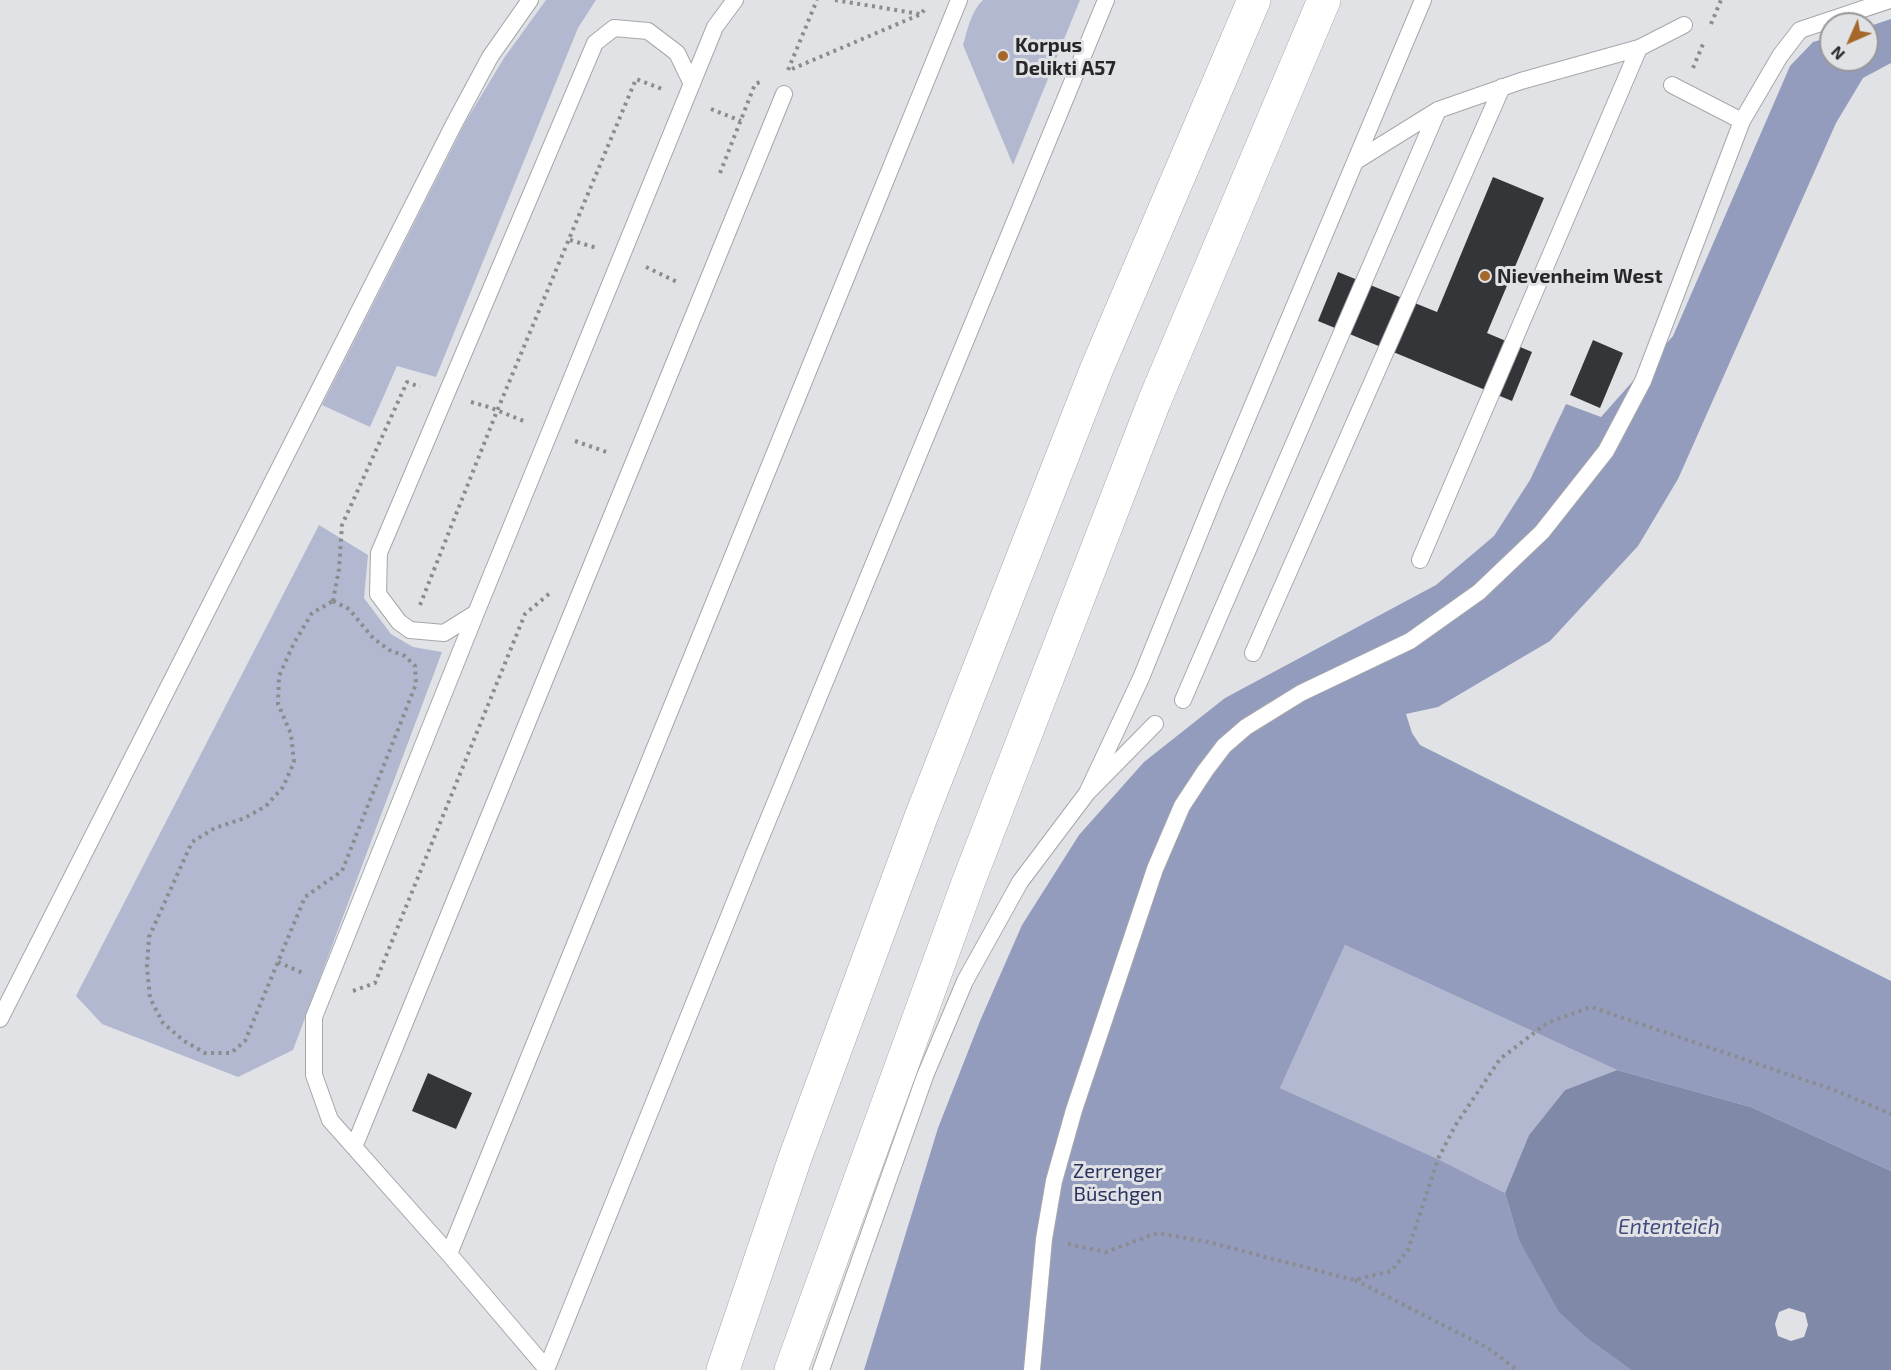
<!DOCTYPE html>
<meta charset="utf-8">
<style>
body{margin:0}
#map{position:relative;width:1891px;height:1370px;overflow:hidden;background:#e1e2e6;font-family:"Exo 2",sans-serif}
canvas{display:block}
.north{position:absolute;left:1819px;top:12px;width:60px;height:60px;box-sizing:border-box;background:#e1e2e6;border:2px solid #97979a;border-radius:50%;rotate:225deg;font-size:16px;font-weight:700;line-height:24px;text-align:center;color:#272729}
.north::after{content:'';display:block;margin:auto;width:21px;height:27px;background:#a4682a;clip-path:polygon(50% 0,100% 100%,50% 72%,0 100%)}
</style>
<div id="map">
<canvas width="1891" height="1370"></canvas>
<div class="north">N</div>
</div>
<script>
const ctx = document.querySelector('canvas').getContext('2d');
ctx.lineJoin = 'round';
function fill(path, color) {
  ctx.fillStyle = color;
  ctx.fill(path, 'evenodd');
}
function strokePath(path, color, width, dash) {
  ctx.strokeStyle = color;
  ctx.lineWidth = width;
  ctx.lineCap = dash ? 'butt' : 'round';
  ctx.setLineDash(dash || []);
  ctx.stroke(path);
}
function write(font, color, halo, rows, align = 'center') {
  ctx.font = font + ' "Exo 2",sans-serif';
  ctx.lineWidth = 6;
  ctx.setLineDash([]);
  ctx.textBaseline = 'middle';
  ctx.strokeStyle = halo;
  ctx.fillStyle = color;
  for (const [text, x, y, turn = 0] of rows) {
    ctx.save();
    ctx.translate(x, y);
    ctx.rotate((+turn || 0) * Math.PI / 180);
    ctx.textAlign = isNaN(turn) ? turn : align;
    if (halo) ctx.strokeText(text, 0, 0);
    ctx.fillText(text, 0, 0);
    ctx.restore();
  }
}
fill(new Path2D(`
 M546 0H596L578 28 436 377 397 366 370 427 322 405 466 121 504 58Z
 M983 0H1080L1013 165 963 45C967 31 971 11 983 0Z
 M319 525 368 555 364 598 391 634 413 647 442 652 293 1050 238 1077 102 1024 76 996Z
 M1345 945 1617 1070 1565 1090 1529 1135 1505 1193 1438 1159 1280 1088Z`), '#b2b8cf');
fill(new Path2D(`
 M1891 19V63L1863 78 1836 123 1678 479 1638 546 1550 641 1438 707 1406 714 1412 733 1420 745 1891 981V1171L1751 1107 1617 1070 1345 945 1280 1088 1438 1159 1505 1193 1518 1238 1592 1342 1631 1370H864L938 1128 980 1021 1022 925 1079 835 1144 762 1225 698 1436 585 1494 536 1530 480 1566 404 1601 417 1673 336 1790 66 1813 42 1831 37V60H1867V27Z`), '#949cbd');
fill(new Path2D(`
 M1617 1070 1751 1107 1891 1171V1370H1631L1592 1342 1559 1312 1518 1238 1505 1193 1529 1135 1565 1090ZM1789 1308 1805 1313 1808 1325 1804 1337 1791 1341 1778 1336 1775 1324 1779 1312Z`), '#8189a9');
fill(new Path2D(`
 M1493 177 1544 198 1487 333 1532 352 1512 401 1318 321 1338 272 1437 312Z
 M1593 340 1623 353 1600 408 1570 395Z
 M428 1073 472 1093 456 1129 412 1111Z`), '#343538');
const lane = new Path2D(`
 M1742 121 1780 56 1800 30 1890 0
 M1356 161 1438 110 1521 81 1639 48 1684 25
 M1420 560 1639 48
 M476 613 444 633 410 630 399 622 378 594 379 553 595 43 614 28 648 31 677 53 692 84
 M1253 653 1502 87
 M1183 700 1438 110
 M1087 793 1141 678 1215 495 1423 0
 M0 1019 454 124 490 57 530 0
 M354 1147 784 94
 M449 1254 959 0
 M546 1368 449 1254 330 1120 314 1075V1017L476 613 715 27 735 0
 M546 1370 754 854 1106 0
 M821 1370 925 1076 965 981 1020 882 1087 793 1155 724
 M1032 1370 1044 1239 1054 1181 1074 1110 1155 869 1182 806 1205 771 1224 746 1246 727 1301 693 1410 641 1479 592 1542 532 1606 451 1643 381 1742 121 1672 85`);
const highway = new Path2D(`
 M723 1370 795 1158 921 817 1097 368 1254 0
 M791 1370 968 883 1154 402 1324 0`);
strokePath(lane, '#a6a7ab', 18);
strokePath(highway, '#a6a7ab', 34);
strokePath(new Path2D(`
 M835 0 920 14
 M1711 24 1721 0
 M1693 68 1703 44
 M792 69 921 14 924 10
 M788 70 817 0
 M711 109 741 121
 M720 173 755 84 760 82
 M570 240 597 248
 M646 267 677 282
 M471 402 489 407 526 422
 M575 441 609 453
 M333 601 349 609 373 638 389 650 405 656 415 666 416 684 342 871 305 897 245 1041 231 1053H205L184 1041 163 1023 150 998 147 967 149 937 192 842 215 828 245 818 266 806 283 787 294 762 291 734 278 704 279 676 294 643 312 613Z
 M333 601 339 569 342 525 407 382 420 387
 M420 605 497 411 636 79 662 89
 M278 962 305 974
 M353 991 375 983 525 614 550 593
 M1068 1244 1106 1252 1157 1233 1208 1242 1354 1280 1391 1271 1408 1250 1438 1159 1455 1126 1500 1059 1547 1023 1591 1007 1834 1090 1891 1114
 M1355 1280 1488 1348 1517 1370`), '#8b8c8f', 4, [3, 4.5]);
strokePath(lane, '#fff', 16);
strokePath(highway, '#fff', 33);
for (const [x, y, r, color] of [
 [1003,56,6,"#a4682a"],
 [1485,276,6,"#a4682a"]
]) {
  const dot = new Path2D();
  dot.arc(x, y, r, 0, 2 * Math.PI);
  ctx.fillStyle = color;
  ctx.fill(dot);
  strokePath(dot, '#e1e2e6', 2);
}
write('bold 20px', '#272729', '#e1e2e6', [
 ["Korpus",1015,45],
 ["Delikti A57",1015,68],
 ["Nievenheim West",1497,276]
], 'left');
write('20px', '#2a325e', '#e1e2e6', [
 ["Zerrenger",1118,1171],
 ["Büschgen",1118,1194]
]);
write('italic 21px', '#434d7d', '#e1e2e6', [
 ["Ententeich",1669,1227]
]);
</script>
